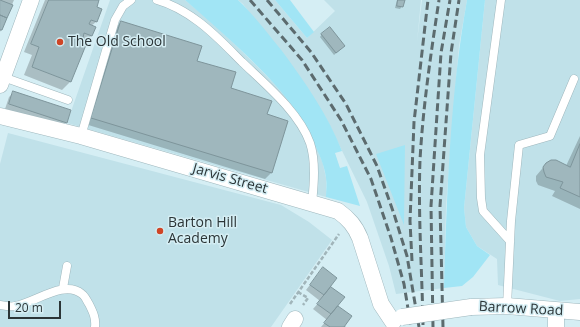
<!DOCTYPE html>
<style>
body{margin:0}
#map{position:relative;width:580px;height:327px;overflow:hidden;background:#d5eef4;font-family:"Open Sans",sans-serif}
canvas{display:block}
.scale{position:absolute;left:8px;top:301px;width:53px;height:18px;box-sizing:border-box;border:2px solid #2b3537;border-top:0;padding-left:5px;font-size:12px;line-height:14px;white-space:nowrap;color:#2b3537;-webkit-text-stroke:3px #d5eef4;paint-order:stroke}
</style>
<div id="map">
<canvas width="580" height="327"></canvas>
<div class="scale">20 m</div>
</div>
<script>
const ctx = document.querySelector('canvas').getContext('2d');
ctx.lineJoin = 'round';
function fill(path, color) {
  ctx.fillStyle = color;
  ctx.fill(path, 'evenodd');
}
function strokePath(path, color, width, dash) {
  ctx.strokeStyle = color;
  ctx.lineWidth = width;
  ctx.lineCap = dash ? 'butt' : 'round';
  ctx.setLineDash(dash || []);
  ctx.stroke(path);
}
function write(font, color, halo, rows, align = 'center') {
  ctx.font = font + ' "Open Sans",sans-serif';
  ctx.lineWidth = 3;
  ctx.setLineDash([]);
  ctx.textBaseline = 'middle';
  ctx.strokeStyle = halo;
  ctx.fillStyle = color;
  for (const [text, x, y, turn = 0] of rows) {
    ctx.save();
    ctx.translate(x, y);
    ctx.rotate((+turn || 0) * Math.PI / 180);
    ctx.textAlign = isNaN(turn) ? turn : align;
    if (halo) ctx.strokeText(text, 0, 0);
    ctx.fillText(text, 0, 0);
    ctx.restore();
  }
}
fill(new Path2D(`
 M110 0H185L214 24 259 68 286 96 302 119 313 138 323 164 326 178V197L67 123Z
 M238 0H275L307 38 335 11 324 0H421L417 42 422 0H467L459 46 451 141 446 207 444 288 396 294 389 266 367 202 327 120 243 4Z
 M485 0H580V299L560 301 498 285 497 259 477 246 466 227 464 208Z
 M8 133 281 205 309 222 332 240 271 327H0V164Z`), '#c0e1e9');
fill(new Path2D(`
 M185 0H238C254 15 268 34 282 51 305 82 328 115 342 151L335 153 340 168 347 166 360 206 326 197C326 191 327 184 326 178 325 169 322 161 318 152 302 111 275 83 244 53 225 35 205 17 185 0Z
 M275 0H290L314 32 307 38Z
 M467 0H485L464 208 466 227 477 246 490 255 473 277 462 286 444 288C447 192 450 95 467 0Z
 M405 145 404 225 376 154Z`), '#a1e5f5');
fill(new Path2D(`
 M0 0H14L0 32Z
 M45 0H98L95 7 101 9 96 22 91 26 94 28 91 36 86 41 70 82 62 90 24 75 32 55 24 52Z
 M397 0H404L402 6 400 9 395 8Z
 M121 22 196 61 266 115 272 172 265 179 85 124 114 29Z
 M322 34 342 48 334 55 320 37Z
 M14 92 66 122 61 127 5 109 9 97Z
 M580 136V209L552 196 555 191 538 185 536 181V176L547 163 566 166Z
 M319 273 329 287 343 297 337 306 350 316 344 325 346 327H321L327 320 313 309 320 301 306 290Z`), '#0003');
const building = new Path2D(`
 M0 0 13 5 7 18 0 15Z
 M49 0H99L97 7 102 9 97 22 91 20 89 24 96 27 92 36 84 33 83 38 88 40 71 82 32 67 39 47 31 44Z
 M398 0H405L403 7 397 6Z
 M0 15 7 18 2 30H0Z
 M121 21 202 46 197 61 236 72 231 88 272 101 267 114 288 121 272 173 91 118Z
 M330 27 345 46 336 53 321 34Z
 M13 91 71 110 67 123 9 104Z
 M580 144V197L560 188 563 182 546 177 544 172 543 167 546 163 551 160H556L570 167Z
 M323 267 337 278 324 295 310 285Z
 M331 287 345 297 331 314 317 304Z
 M338 306 352 316 344 327H330L324 323Z`);
fill(building, '#9fb7bd');
strokePath(building, '#7e959b', 1);
const lane = new Path2D(`
 M157 0C171 4 187 13 199 22 215 34 228 48 242 62 265 84 299 112 310 143 316 161 314 184 312 203
 M501 0 480 155 481 198 483 211 510 241
 M3 77 68 100
 M81 136 115 20 123 6 131 0
 M63 288 67 266
 M0 305C5 306 11 307 15 306 35 303 64 279 82 294 85 296 87 301 89 304 93 312 96 318 95 327
 M507 306 511 221 519 145 550 136 574 79`);
const street = new Path2D(`
 M0 85 31 0
 M0 116 81 136 338 211C349 219 355 226 360 238L381 304 393 322
 M471 307 507 306 580 312
 M556 311V327
 M290 327 295 319`);
strokePath(lane, '#9fb7bd', 9);
strokePath(street, '#9fb7bd', 17);
strokePath(new Path2D(`
 M298 292 308 298 303 305
 M290 304 339 234`), '#a1b5ba', 2.5, [4, 2]);
strokePath(lane, '#fff', 8);
strokePath(street, '#fff', 16);
strokePath(new Path2D(`
 M250 0 302 60 341 120 371 179 391 238 404 284 411 327
 M267 0 311 52 346 104 377 166 394 214 407 256 419 327
 M412 261 410 221 414 122 428 0
 M423 325C422 270 418 215 420 160 423 106 431 53 439 0
 M433 327 431 206 441 53 450 0
 M443 327 440 206 451 53 459 0`), '#5c6b6e', 3, [8, 4]);
const streetBridge = new Path2D(`
 M402 317 471 307`);
strokePath(streetBridge, '#9fb7bd', 17, []);
strokePath(streetBridge, '#fff', 16);
for (const [x, y, r, color] of [
 [60,42,4,"#cf4526"],
 [160,231,4,"#cf4526"]
]) {
  const dot = new Path2D();
  dot.arc(x, y, r, 0, 2 * Math.PI);
  ctx.fillStyle = color;
  ctx.fill(dot);
  strokePath(dot, '#d5eef4', 1.5);
}
write('14px', '#2b3537', '#d5eef4', [
 ["The Old School",68,42],
 ["Barton Hill",168,223],
 ["Academy",168,239]
], 'left');
write('14px', '#2b3537', '#d5eef4', [
 ["Jarvis Street",230,179,16],
 ["Barrow Road",521,309,3]
]);
</script>
